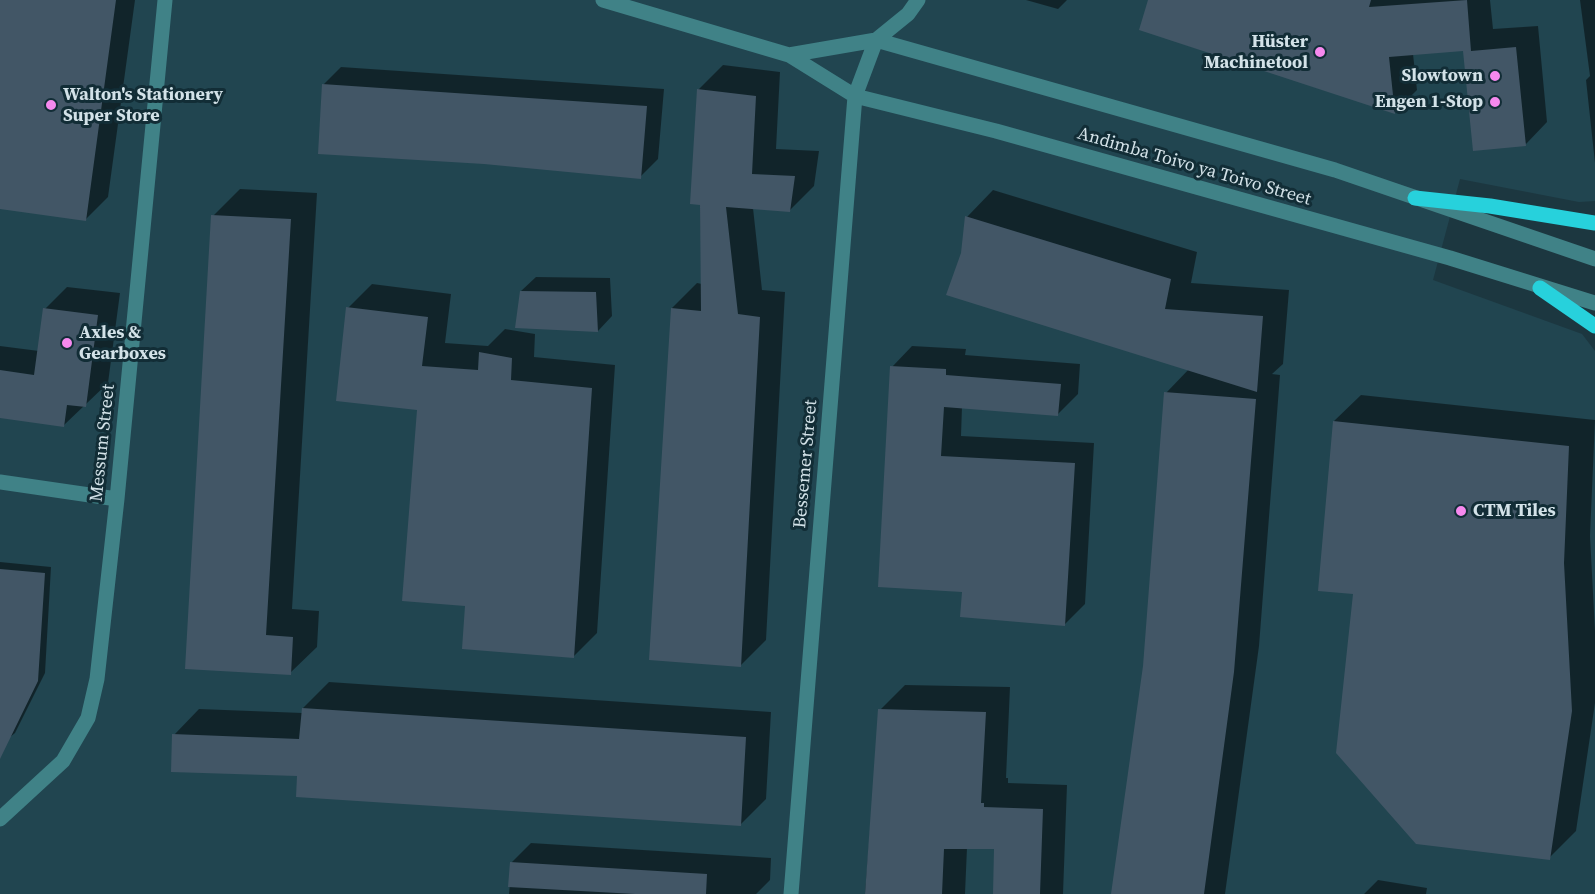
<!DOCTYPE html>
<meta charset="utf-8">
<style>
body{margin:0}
canvas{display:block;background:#1c3740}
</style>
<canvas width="1595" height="894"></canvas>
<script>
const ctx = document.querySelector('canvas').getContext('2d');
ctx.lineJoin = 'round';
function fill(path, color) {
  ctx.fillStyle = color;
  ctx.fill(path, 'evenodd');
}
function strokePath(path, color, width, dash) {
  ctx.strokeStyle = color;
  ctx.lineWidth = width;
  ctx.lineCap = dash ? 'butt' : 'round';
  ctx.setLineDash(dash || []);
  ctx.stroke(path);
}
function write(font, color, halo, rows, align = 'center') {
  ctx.font = font + ' "Source Serif 4",serif';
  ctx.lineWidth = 6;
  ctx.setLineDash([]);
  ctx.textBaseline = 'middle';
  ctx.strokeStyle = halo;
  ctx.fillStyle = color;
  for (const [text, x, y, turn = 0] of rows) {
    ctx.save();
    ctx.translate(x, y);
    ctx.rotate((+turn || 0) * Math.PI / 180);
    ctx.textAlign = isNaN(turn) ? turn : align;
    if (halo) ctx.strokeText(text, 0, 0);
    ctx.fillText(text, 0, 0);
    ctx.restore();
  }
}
fill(new Path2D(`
 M0 0H1595V201L1579 202 1460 179 1433 280 1582 334 1595 351V894H0Z`), '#214550');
fill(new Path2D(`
 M0 0H135L108 197 85 220 0 208Z
 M1026 0H1067L1058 9Z
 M1150 0H1490L1493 29 1538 26 1547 122 1526 144 1465 50 1413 54 1417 90 1395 112 1140 29Z
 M1580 0H1595V163L1586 80 1590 76Z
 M723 65 780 72 776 149 819 151 814 186 789 211 753 208 762 290 785 292 766 640 741 665 672 308 697 283 702 284 698 90Z
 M341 67 664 89 658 159 640 177 484 163 323 85Z
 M240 189 317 193 292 609 319 611 317 647 290 673 186 667 213 216Z
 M993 190 1197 252 1191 283 1289 290 1283 364 1272 374 1280 375 1259 646 1225 894H1112L1144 666 1166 393 1189 369 963 254 967 217Z
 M536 277 610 278 612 316 598 331 521 291Z
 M372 284 451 294 445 343 488 346 505 329 535 334 534 357 615 365 597 633 574 656 466 604 419 409 348 308Z
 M67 287 120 293 108 383 64 425 0 417V346L39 351 45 309Z
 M912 346 966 349 965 355 1080 364 1078 394 1058 414 962 407 961 436 1094 443 1085 604 1065 624 964 591 892 367Z
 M1361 395 1595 420 1590 536 1595 631V703L1576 831 1549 858 1355 593 1334 421Z
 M0 562 51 567 45 673 15 733 0 745Z
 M329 682 771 712 766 799 740 825 299 775 174 735 199 709 303 713V708Z
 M905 685 1010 687 1006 778H1008V783L1067 785 1063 894H994L996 848H967L965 894H865L880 710Z
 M531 843 771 858 770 880 756 894H509L512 862Z
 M1378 880 1427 888 1426 894H1364Z`), '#0007');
fill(new Path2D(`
 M0 0H116L86 221 0 209Z
 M1148 0H1371L1369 7 1467 0 1471 51 1516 47 1526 146 1473 151 1463 51 1389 57 1395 114 1139 30Z
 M322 84 647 106 641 179 484 164 318 154Z
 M697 89 756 96 752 174 795 176 790 212 726 207 738 314 760 317 741 667 649 660 671 308 701 311 700 205 690 204Z
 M211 215 291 219 266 635 293 637 291 675 185 669Z
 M965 216 1171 279 1165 309 1263 316 1257 392 946 295 961 253Z
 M520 291 596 292 598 332 515 328Z
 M346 307 428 317 422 366 478 370 479 352 512 358 511 380 592 388 574 658 462 649 465 606 402 601 417 410 336 401Z
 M43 308 98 315 86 407 67 405 64 427 0 418V370L34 375Z
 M890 366 946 369V375L1061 384 1058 416 944 407 941 456 1075 463 1065 626 960 617 962 592 878 587Z
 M1164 392 1256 399 1234 672 1204 894H1111L1143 666Z
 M1333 421 1569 446 1564 563 1572 711 1550 860 1416 844 1336 753 1353 594 1318 591Z
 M0 569 45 573 38 681 0 759Z
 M302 708 746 737 741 826 296 797 297 776 171 772 172 734 299 739Z
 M878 709 986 712 981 803H984V807L1043 809 1040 894H993L994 849H944L942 894H865Z
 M510 862 707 874 706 894H635L508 887Z`), '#425666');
strokePath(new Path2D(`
 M603 0 789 55 855 96 996 131 1450 258 1595 303
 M789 55 876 40 1335 170 1595 259
 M0 482 117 499
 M0 819 63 761 88 718 97 679 117 499 165 0
 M791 894 855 96 876 40 908 14 918 0`), '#408287', 15);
strokePath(new Path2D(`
 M1415 198 1490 206 1595 223
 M1540 288 1595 326`), '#27d1dc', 15);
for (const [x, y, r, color] of [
 [1320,52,6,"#f689ee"],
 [1495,76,6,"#f689ee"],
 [1495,102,6,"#f689ee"],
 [51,105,6,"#f689ee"],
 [67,343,6,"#f689ee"],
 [1461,511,6,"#f689ee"]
]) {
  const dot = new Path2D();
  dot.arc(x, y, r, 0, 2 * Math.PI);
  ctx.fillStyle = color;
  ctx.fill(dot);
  strokePath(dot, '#122d36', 2);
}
write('bold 18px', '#d3e2e8', '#122d36', [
 ["Hüster",1308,42],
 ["Machinetool",1308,63],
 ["Slowtown",1483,76],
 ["Walton's Stationery",63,95,"left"],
 ["Super Store",63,116,"left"],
 ["Engen 1-Stop",1483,102],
 ["Axles &",79,333,"left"],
 ["Gearboxes",79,354,"left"],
 ["CTM Tiles",1473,511,"left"]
], 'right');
write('18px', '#d3e2e8', '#122d36', [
 ["Andimba Toivo ya Toivo Street",1194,167,16],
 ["Messum Street",103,443,-84],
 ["Bessemer Street",806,464,-85]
]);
</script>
